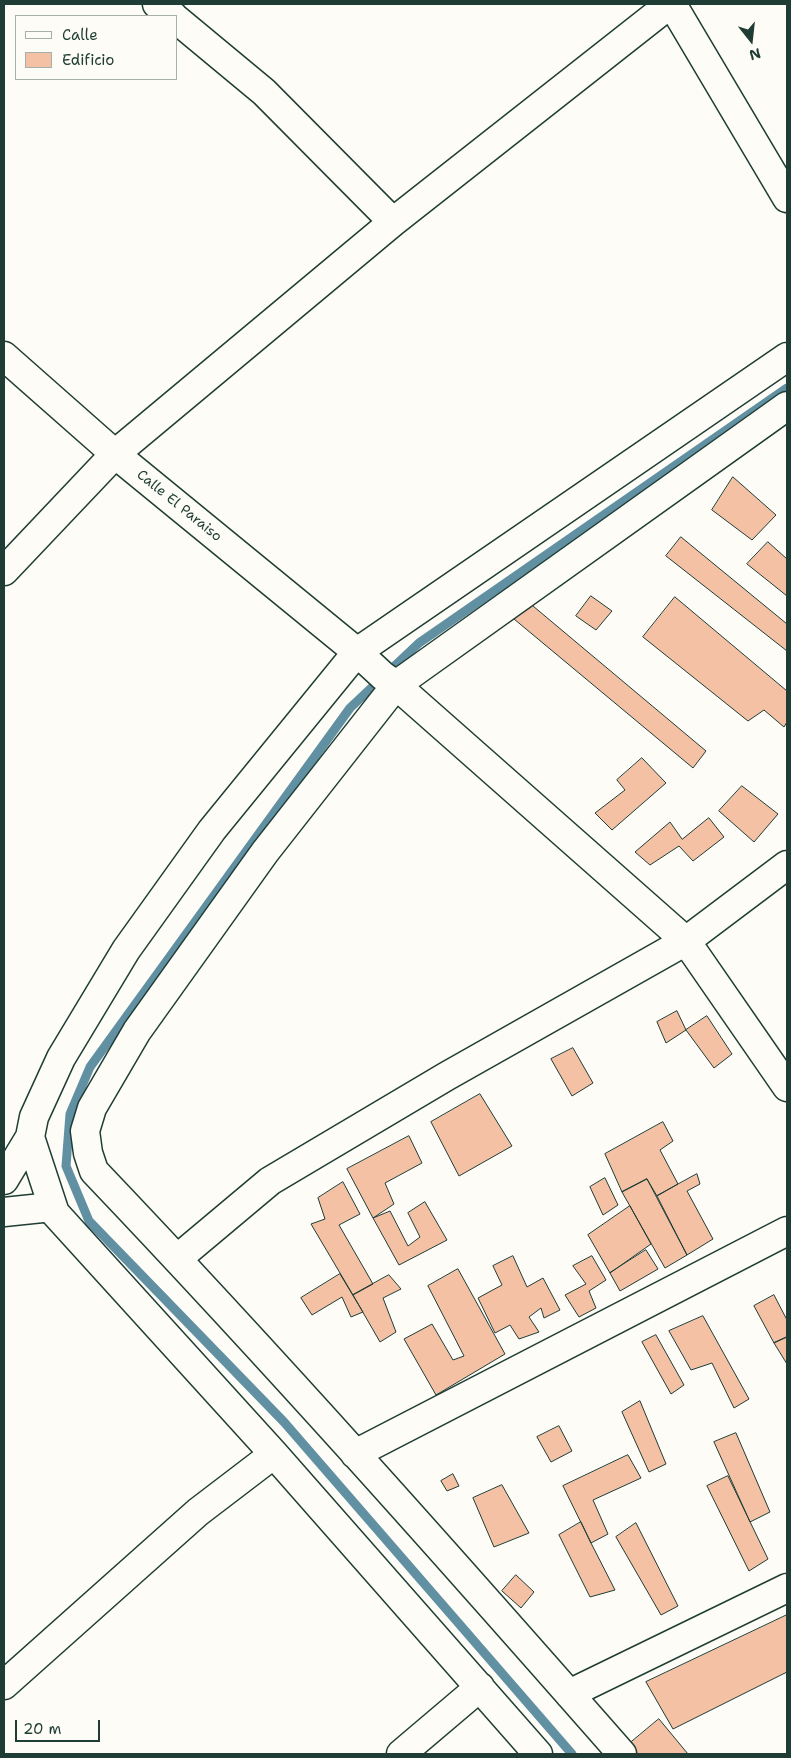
<!DOCTYPE html>
<style>
body{margin:0}
#map{position:relative;width:791px;height:1758px;overflow:hidden;background:#fdfcf7;font-family:"Shantell Sans",sans-serif}
canvas{display:block}
.frame{position:absolute;inset:0;border:5px solid #1f3d34;pointer-events:none}
.legend{position:absolute;left:15px;top:15px;width:162px;height:65px;box-sizing:border-box;background:#fdfcf7;border:1px solid #a4b0a9;margin:0;padding:6px 9px;list-style:none;font-size:15px;color:#1f3d34}
.legend li{display:flex;align-items:center;gap:10px;height:25px}
.legend b{width:25px;border:1px solid #a4b0a9}
.north{position:absolute;left:726px;top:15px;width:50px;height:50px;-webkit-text-stroke:4px #fdfcf7;paint-order:stroke;rotate:164deg;font-size:14px;font-weight:700;line-height:20px;text-align:center;color:#1f3d34}
.north::after{content:'';display:block;margin:auto;width:18px;height:22px;background:#1f3d34;clip-path:polygon(50% 0,100% 100%,50% 72%,0 100%)}
.scale{position:absolute;left:15px;top:1720px;width:85px;height:22px;box-sizing:border-box;border:2px solid #1f3d34;border-top:0;padding-left:6px;font-size:15px;line-height:18px;white-space:nowrap;color:#1f3d34;-webkit-text-stroke:4px #fdfcf7;paint-order:stroke}
</style>
<div id="map">
<canvas width="791" height="1758"></canvas>
<div class="frame"></div>
<ul class="legend">
<li><b style="height:6px;background:#fdfcf7"></b>Calle</li>
<li><b style="height:14px;background:#f4c1a5"></b>Edificio</li>
</ul>
<div class="north">N</div>
<div class="scale">20 m</div>
</div>
<script>
const ctx = document.querySelector('canvas').getContext('2d');
ctx.lineJoin = 'round';
function strokePath(path, color, width, dash) {
  ctx.strokeStyle = color;
  ctx.lineWidth = width;
  ctx.lineCap = dash ? 'butt' : 'round';
  ctx.setLineDash(dash || []);
  ctx.stroke(path);
}
function fill(path, color) {
  ctx.fillStyle = color;
  ctx.fill(path, 'evenodd');
}
function write(font, color, halo, rows, align = 'center') {
  ctx.font = font + ' "Shantell Sans",sans-serif';
  ctx.lineWidth = 4.5;
  ctx.setLineDash([]);
  ctx.textBaseline = 'middle';
  ctx.strokeStyle = halo;
  ctx.fillStyle = color;
  for (const [text, x, y, turn = 0] of rows) {
    ctx.save();
    ctx.translate(x, y);
    ctx.rotate((+turn || 0) * Math.PI / 180);
    ctx.textAlign = isNaN(turn) ? turn : align;
    if (halo) ctx.strokeText(text, 0, 0);
    ctx.fillText(text, 0, 0);
    ctx.restore();
  }
}
strokePath(new Path2D(`
 M572 1754 284 1422 89 1221 66 1166 70 1114 90 1067 350 708 419 643 787 388`), '#6190a3', 9);
const building = new Path2D(`
 M733 477 776 515 752 540 712 510Z
 M681 537 787 624V651L666 556Z
 M768 542 787 559V596L747 564Z
 M591 596 612 611 596 630 576 616Z
 M675 597 787 691V722L784 727 764 710 748 721 643 637Z
 M533 606 706 751 693 768 514 619Z
 M642 758 666 783 612 830 595 813 625 790 617 780Z
 M742 786 778 814 754 842 719 811Z
 M709 818 724 837 693 861 679 846 650 865 635 852 670 822 682 839Z
 M677 1011 686 1030 666 1043 657 1022Z
 M707 1016 732 1054 714 1068 686 1030Z
 M573 1048 593 1083 572 1096 551 1059Z
 M480 1094 512 1146 459 1176 431 1122Z
 M663 1122 673 1141 660 1150 678 1184 657 1196 647 1179 622 1192 605 1154Z
 M409 1136 422 1163 385 1183 394 1204 373 1218 347 1169Z
 M697 1174 700 1184 687 1191 713 1239 687 1255 657 1196Z
 M605 1178 618 1205 603 1215 590 1187Z
 M647 1179 687 1255 665 1268 622 1192Z
 M343 1182 360 1214 339 1225 373 1284 353 1295 311 1224 325 1219 318 1198Z
 M425 1202 447 1240 399 1265 373 1218 390 1211 408 1246 420 1237 408 1213Z
 M630 1206 651 1244 610 1273 588 1235Z
 M646 1250 658 1269 620 1291 610 1273Z
 M513 1256 527 1287 543 1278 560 1310 544 1318 541 1308 529 1317 539 1332 519 1339 510 1325 495 1333 478 1298 502 1285 493 1266Z
 M592 1256 606 1280 589 1291 596 1308 579 1317 565 1295 586 1284 573 1266Z
 M458 1269 505 1354 436 1395 404 1339 432 1324 453 1360 464 1356 428 1286Z
 M340 1274 363 1312 351 1317 342 1297 312 1315 301 1298Z
 M389 1275 401 1289 383 1298 396 1332 380 1342 353 1295Z
 M774 1295 787 1320V1337L774 1343 754 1306Z
 M703 1316 749 1399 734 1408 712 1363 691 1370 669 1331Z
 M656 1335 684 1385 671 1394 642 1342Z
 M787 1337V1364L774 1343Z
 M640 1401 666 1464 649 1472 622 1412Z
 M559 1426 572 1451 551 1462 537 1437Z
 M736 1433 770 1512 750 1522 714 1442Z
 M628 1455 641 1478 593 1500 608 1534 591 1543 563 1486Z
 M453 1474 459 1486 447 1491 441 1481Z
 M728 1476 768 1559 749 1571 707 1486Z
 M502 1485 529 1533 494 1547 473 1498Z
 M581 1522 591 1543 615 1590 590 1597 559 1535Z
 M636 1523 678 1606 661 1615 616 1537Z
 M516 1575 534 1592 521 1608 502 1591Z
 M787 1615V1672L673 1729 646 1682Z
 M659 1719 688 1754H638L629 1744Z`);
fill(building, '#f4c1a5');
strokePath(building, '#1f3d34', 1);
const minor = new Path2D(`
 M157 4 173 16
 M672 4 787 198
 M176 19 264 92 393 222
 M4 356 115 454 357 652 383 676 396 685 686 941 787 1087
 M4 571 115 454 393 222 670 4
 M30 1137 55 1213 274 1454 538 1754
 M4 1180 30 1137 34 1117 61 1058 126 950 212 830 357 652 787 357
 M4 1212 52 1207
 M177 1259 270 1181 447 1076 686 941 787 865
 M355 1454 787 1231
 M4 1685 198 1512 274 1454
 M569 1694 787 1588
 M401 1754 480 1687
 M622 1754C449 1557 275 1361 94 1171L88 1153 85 1131 92 1108 137 1031 265 852 396 685 787 406`);
strokePath(minor, '#1f3d34', 31);
strokePath(minor, '#fdfcf7', 28);
write('14px', '#1f3d34', '#fdfcf7', [
 ["Calle El Paraiso",179,506,39]
]);
</script>
